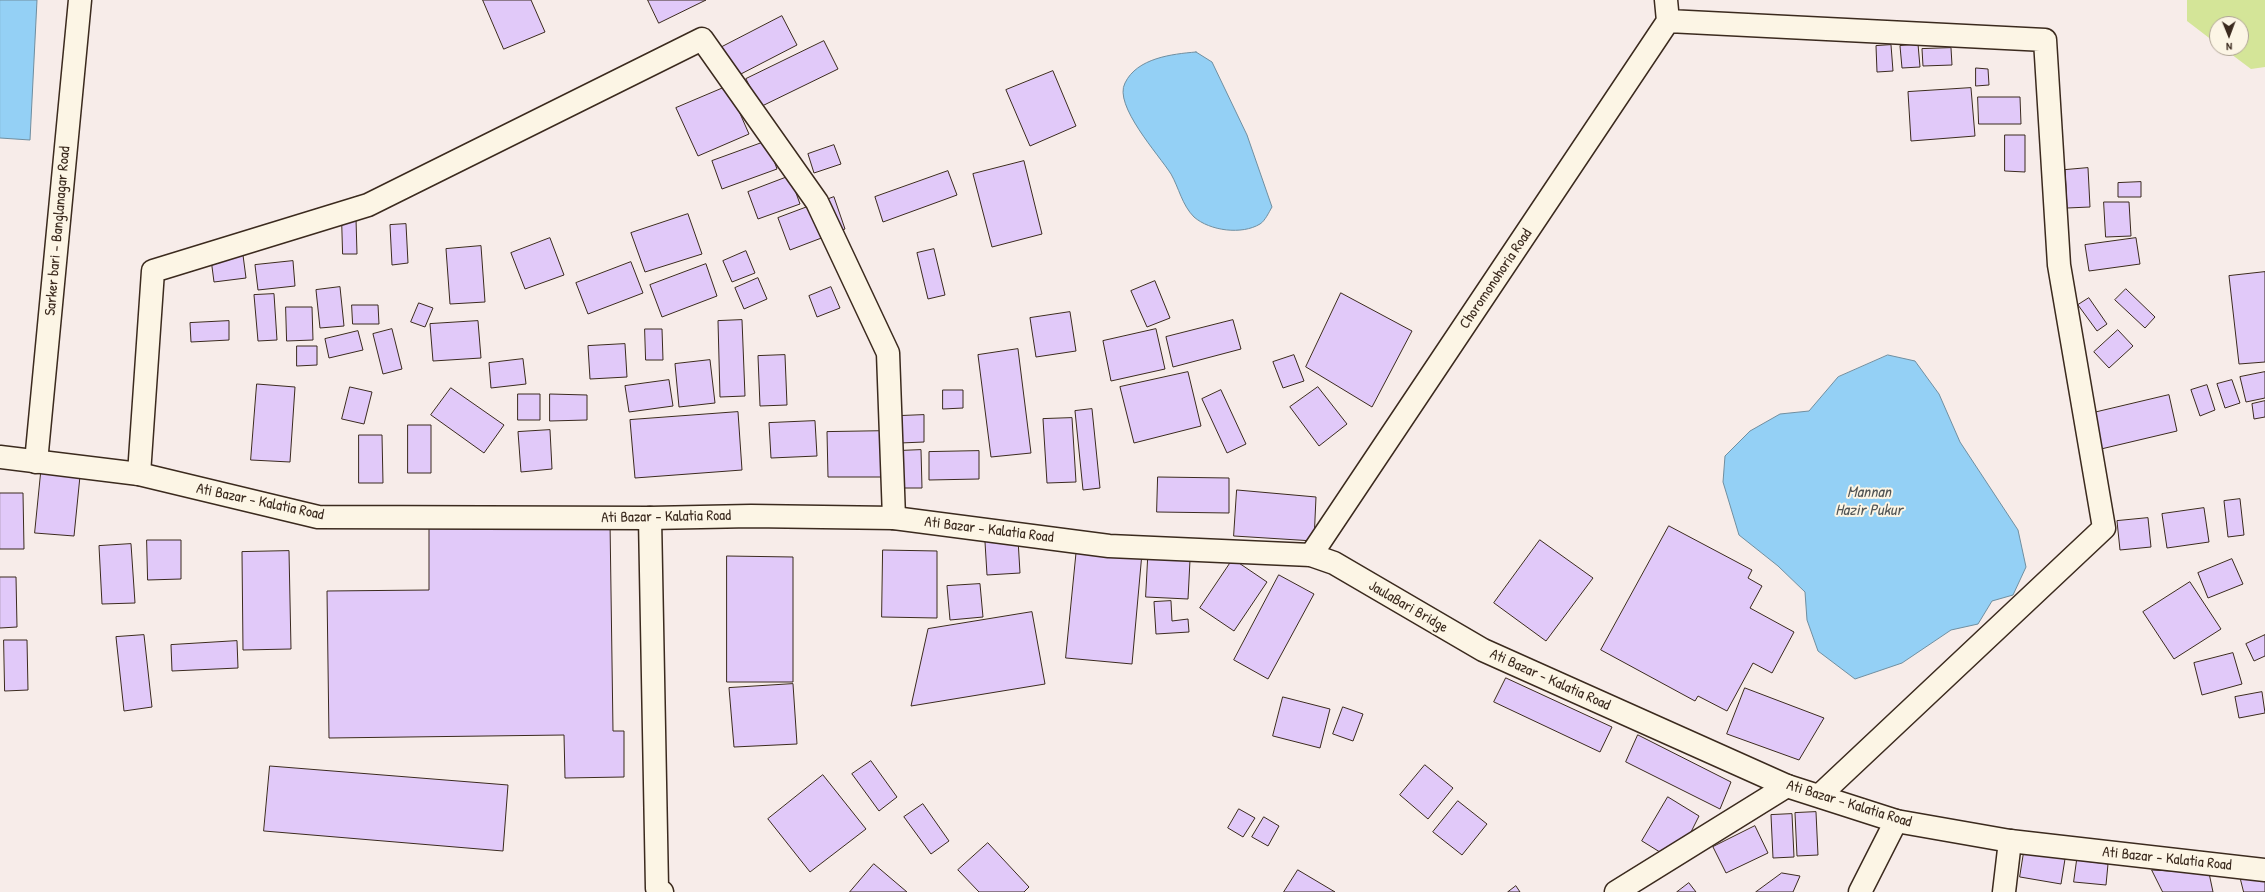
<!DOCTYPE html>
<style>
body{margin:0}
#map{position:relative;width:2265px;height:892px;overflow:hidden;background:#f7ece9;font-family:"Patrick Hand",sans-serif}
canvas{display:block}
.north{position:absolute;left:2209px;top:16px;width:40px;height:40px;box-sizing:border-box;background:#fcf5e5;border:1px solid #afa495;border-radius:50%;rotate:179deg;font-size:11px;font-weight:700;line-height:16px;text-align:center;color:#3b2a1e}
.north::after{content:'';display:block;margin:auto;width:14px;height:18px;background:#3b2a1e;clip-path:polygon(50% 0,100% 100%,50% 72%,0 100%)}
</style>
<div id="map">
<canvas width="2265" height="892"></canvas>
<div class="north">N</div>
</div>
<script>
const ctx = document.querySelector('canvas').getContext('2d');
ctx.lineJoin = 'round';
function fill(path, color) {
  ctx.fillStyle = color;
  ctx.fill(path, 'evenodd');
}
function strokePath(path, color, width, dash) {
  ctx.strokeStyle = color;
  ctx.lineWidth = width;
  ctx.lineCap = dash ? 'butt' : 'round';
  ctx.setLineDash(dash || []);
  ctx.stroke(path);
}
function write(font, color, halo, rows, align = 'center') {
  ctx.font = font + ' "Patrick Hand",sans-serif';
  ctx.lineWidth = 4;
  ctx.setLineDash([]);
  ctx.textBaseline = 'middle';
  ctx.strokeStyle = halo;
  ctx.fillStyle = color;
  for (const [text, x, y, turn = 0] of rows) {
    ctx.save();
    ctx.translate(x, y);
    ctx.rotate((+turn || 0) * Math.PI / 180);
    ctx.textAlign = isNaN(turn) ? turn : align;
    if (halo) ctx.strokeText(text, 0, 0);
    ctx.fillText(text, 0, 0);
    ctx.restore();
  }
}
fill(new Path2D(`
 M2187 0H2265V67L2251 69 2223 48H2241V24H2217V44L2187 21Z`), '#d4e598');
const water = new Path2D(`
 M0 0H37L30 140 0 138Z
 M1196 52 1212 62 1247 135 1272 207C1269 212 1265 221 1260 224 1242 235 1210 231 1194 217 1182 205 1179 188 1171 174 1159 155 1113 105 1125 83 1137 58 1172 54 1196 52Z
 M1888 355 1915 361 1939 394 1960 442 2018 530 2026 567 2013 595 1992 601 1978 624 1951 630 1902 663 1855 679 1818 651 1807 620 1805 592 1778 566 1739 535 1723 482 1725 456 1750 431 1780 414 1809 411 1838 377Z`);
fill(water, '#94d0f5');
strokePath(water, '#708e9f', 1);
const building = new Path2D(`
 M483 0H531L545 32 504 49Z
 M648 0H706L659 23Z
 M782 16 797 45 737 76 722 47Z
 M824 41 838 69 760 107 746 79Z
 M1918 44 1920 67 1902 68 1900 46Z
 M1891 45 1893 71 1877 72 1876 46Z
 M1951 48 1952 65 1923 66 1922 49Z
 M1976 68 1988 69 1989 85 1976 86Z
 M1053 71 1076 126 1030 146 1006 90Z
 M728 86 749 134 698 156 676 108Z
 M1971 88 1975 136 1911 141 1908 92Z
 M1978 97H2020L2021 124H1979Z
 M2005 135H2025V172L2005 171Z
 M767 141 777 169 722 189 712 161Z
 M834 145 841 164 814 173 808 154Z
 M1024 161 1042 234 992 247 973 174Z
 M2088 168 2090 207 2067 208 2065 170Z
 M948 171 957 195 883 222 875 197Z
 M790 176 800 204 758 219 748 192Z
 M2141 182V197H2118V183Z
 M834 197 845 229 790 250 778 218Z
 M2104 202H2129L2131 236 2106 237Z
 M688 214 702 254 645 272 631 233Z
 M342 219H356L357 254H343Z
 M406 224 408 263 392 265 390 225Z
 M550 238 564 275 525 289 511 253Z
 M2136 238 2140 264 2089 271 2085 245Z
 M481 246 485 302 450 304 446 249Z
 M934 249 945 295 928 299 917 253Z
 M746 251 755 273 732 282 723 261Z
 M243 255 246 278 214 282 211 259Z
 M293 261 295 286 258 290 255 265Z
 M631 262 643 293 588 314 576 283Z
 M706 264 717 296 662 317 650 285Z
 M2265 272V362L2239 364 2229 276Z
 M758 278 767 299 744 309 735 288Z
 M1155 281 1170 318 1147 327 1131 291Z
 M340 287 344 326 320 328 316 290Z
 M831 287 840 308 817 317 809 296Z
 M2126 289 2155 317 2145 328 2115 300Z
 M1341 293 1412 331 1372 407 1306 367Z
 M274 294 277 340 258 341 254 295Z
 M2089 298 2107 324 2097 331 2078 305Z
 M419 303 433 308 425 327 411 322Z
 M352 305H378L379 324H353Z
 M286 307H312L313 340 287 341Z
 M1070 312 1076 351 1036 357 1030 318Z
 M742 320 745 396 720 397 718 321Z
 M1233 320 1241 349 1173 367 1166 337Z
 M229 321V340L191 342 190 323Z
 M478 321 481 358 433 361 430 324Z
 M392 329 402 369 383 374 373 334Z
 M645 329H662L663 360H646Z
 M1156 329 1165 369 1111 381 1103 341Z
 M2118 330 2133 346 2109 368 2094 352Z
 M358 331 363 350 329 358 325 339Z
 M625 344 627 377 590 379 588 346Z
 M297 346H317V365L297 366Z
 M1018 349 1031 453 991 457 978 355Z
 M785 355 787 405 760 406 758 356Z
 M1294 355 1304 381 1283 388 1273 362Z
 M523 359 526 384 491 388 489 363Z
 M710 360 715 403 679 407 675 364Z
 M1188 372 1201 426 1134 443 1120 387Z
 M2265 372V398L2246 402 2240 377Z
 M669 380 673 406 629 412 625 386Z
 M2232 380 2240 403 2225 408 2217 384Z
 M257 384 295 387 290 462 251 460Z
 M2207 385 2215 410 2200 416 2191 390Z
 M350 387 372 392 364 424 342 419Z
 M1318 387 1347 424 1319 446 1290 407Z
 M451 388 504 425 484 453 431 415Z
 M943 390H963V408L943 409Z
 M1221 390 1246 444 1227 453 1202 399Z
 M518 394H540V420H518Z
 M550 394 587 395V420L550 421Z
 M2169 395 2177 431 2101 449 2093 413Z
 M2265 401V417L2254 419 2252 404Z
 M1092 409 1100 488 1083 490 1075 411Z
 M738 412 742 470 635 478 630 420Z
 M924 415V442L900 443 899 416Z
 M1072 418 1076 482 1047 483 1043 419Z
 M815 421 817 456 771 458 769 423Z
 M408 425H431V473H408Z
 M550 430 552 469 521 472 518 432Z
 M888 431V477H828L827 432Z
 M359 435H382L383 483H359Z
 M921 450 922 488H899L897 451Z
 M979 451V479L929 480V452Z
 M41 473 80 476 74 536 35 533Z
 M1158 477 1229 478V513L1157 512Z
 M1237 490 1316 497 1314 541 1234 536Z
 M0 493H23L24 549H0Z
 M2240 499 2244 535 2228 537 2224 501Z
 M2204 508 2209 542 2167 548 2162 514Z
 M2148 518 2151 547 2120 550 2117 521Z
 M610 521 613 731H624V777L565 778 564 735 329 738 327 591 429 590V523Z
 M1669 526 1752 570 1748 578 1762 586 1750 608 1794 632 1772 673 1753 663 1727 711 1698 696 1695 701 1601 650Z
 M1018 539 1020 573 987 575 985 542Z
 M147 540H181V579L148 580Z
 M1540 540 1593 578 1546 641 1494 603Z
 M131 544 135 603 102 604 99 546Z
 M1077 547 1142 553 1132 664 1066 658Z
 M883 550 937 551V618L882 617Z
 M289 551 291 649 243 650 242 552Z
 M727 556 793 557V682H727Z
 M1148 559 1190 560 1188 599 1146 597Z
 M1233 559 1267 582 1234 631 1200 608Z
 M2232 559 2243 584 2208 598 2198 573Z
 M1279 575 1314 594 1268 679 1234 660Z
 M0 577H16L17 627 0 628Z
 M2190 582 2221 629 2174 659 2143 612Z
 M980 584 983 617 950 620 947 586Z
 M1171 601 1172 621 1188 619 1189 632 1156 634 1154 602Z
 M1032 612 1045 684 911 706 928 629Z
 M144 635 152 707 124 711 116 637Z
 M2265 635V656L2254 661 2246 644Z
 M4 640H27L28 690 5 691Z
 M237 641 238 668 172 671 171 645Z
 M2233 653 2242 684 2202 695 2194 663Z
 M1506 678 1612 727 1600 752 1494 702Z
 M793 684 797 744 734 747 729 688Z
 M1745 688 1824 718 1799 760 1727 734Z
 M2262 692 2265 713 2239 718 2235 697Z
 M1283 697 1330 709 1320 748 1273 736Z
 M1343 707 1363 714 1353 741 1333 734Z
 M1638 735 1731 782 1720 809 1626 762Z
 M871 761 897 797 879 811 852 774Z
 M1425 765 1453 788 1428 819 1400 795Z
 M270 766 508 785 503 851 264 831Z
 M823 775 866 829 810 872 768 819Z
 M1668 797 1699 816 1676 862 1642 841Z
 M1458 801 1487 824 1462 855 1433 832Z
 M923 804 949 841 931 854 904 817Z
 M1239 809 1255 818 1243 837 1228 828Z
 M1816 812 1818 855 1797 856 1795 813Z
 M1792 814 1794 857 1773 858 1771 815Z
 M1264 817 1279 826 1268 846 1252 837Z
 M1755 826 1768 853 1726 873 1713 847Z
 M988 843 1029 887 1024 892H979L958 870Z
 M2024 852 2065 859 2061 884 2020 877Z
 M2077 860 2108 864 2106 885 2074 882Z
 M874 864 907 892H850Z
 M1298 870 1335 892H1284Z
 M2152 870 2209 873 2213 892H2163Z
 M1782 873 1800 876 1793 892H1756Z
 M2240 876H2265V892H2244Z
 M1689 883 1696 892H1677Z
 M1516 886 1520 892H1508Z`);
fill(building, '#e1c9f9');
strokePath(building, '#3b2a1e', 1);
const minor = new Path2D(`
 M1668 21 2045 40 2059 265 2104 528 1820 795
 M36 462 80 0
 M139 474 153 271 368 205 702 39 817 202 888 353 894 518
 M650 518 657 888 662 892
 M1311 555 1668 21 1666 0
 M1616 892 1787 786
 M2004 892 2010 841`);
const tertiary = new Path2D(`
 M1860 892 1896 821`);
const secondary = new Path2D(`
 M0 457 139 474 318 517 650 518 751 516 894 518 1109 546 1311 555 1334 563 1483 650 1787 786 1896 821 2010 841 2265 870`);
strokePath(minor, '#3b2a1e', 25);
strokePath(tertiary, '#3b2a1e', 25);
strokePath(secondary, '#3b2a1e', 25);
strokePath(minor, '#fcf5e5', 22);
strokePath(tertiary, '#fcf5e5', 22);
strokePath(secondary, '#fcf5e5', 22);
write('15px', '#3b2a1e', '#fcf5e5', [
 ["Sarker bari - Banglanagar Road",58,231,-85],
 ["Choromonohoria Road",1496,279,-56],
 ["Ati Bazar - Kalatia Road",260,502,12],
 ["Ati Bazar - Kalatia Road",666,517,-1],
 ["Ati Bazar - Kalatia Road",989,530,7],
 ["JaulaBari Bridge",1408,607,30],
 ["Ati Bazar - Kalatia Road",1550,680,24],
 ["Ati Bazar - Kalatia Road",1849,804,17],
 ["Ati Bazar - Kalatia Road",2167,859,6]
]);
write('italic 16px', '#515454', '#fcf5e5', [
 ["Mannan",1869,493],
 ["Hazir Pukur",1869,511]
]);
</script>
